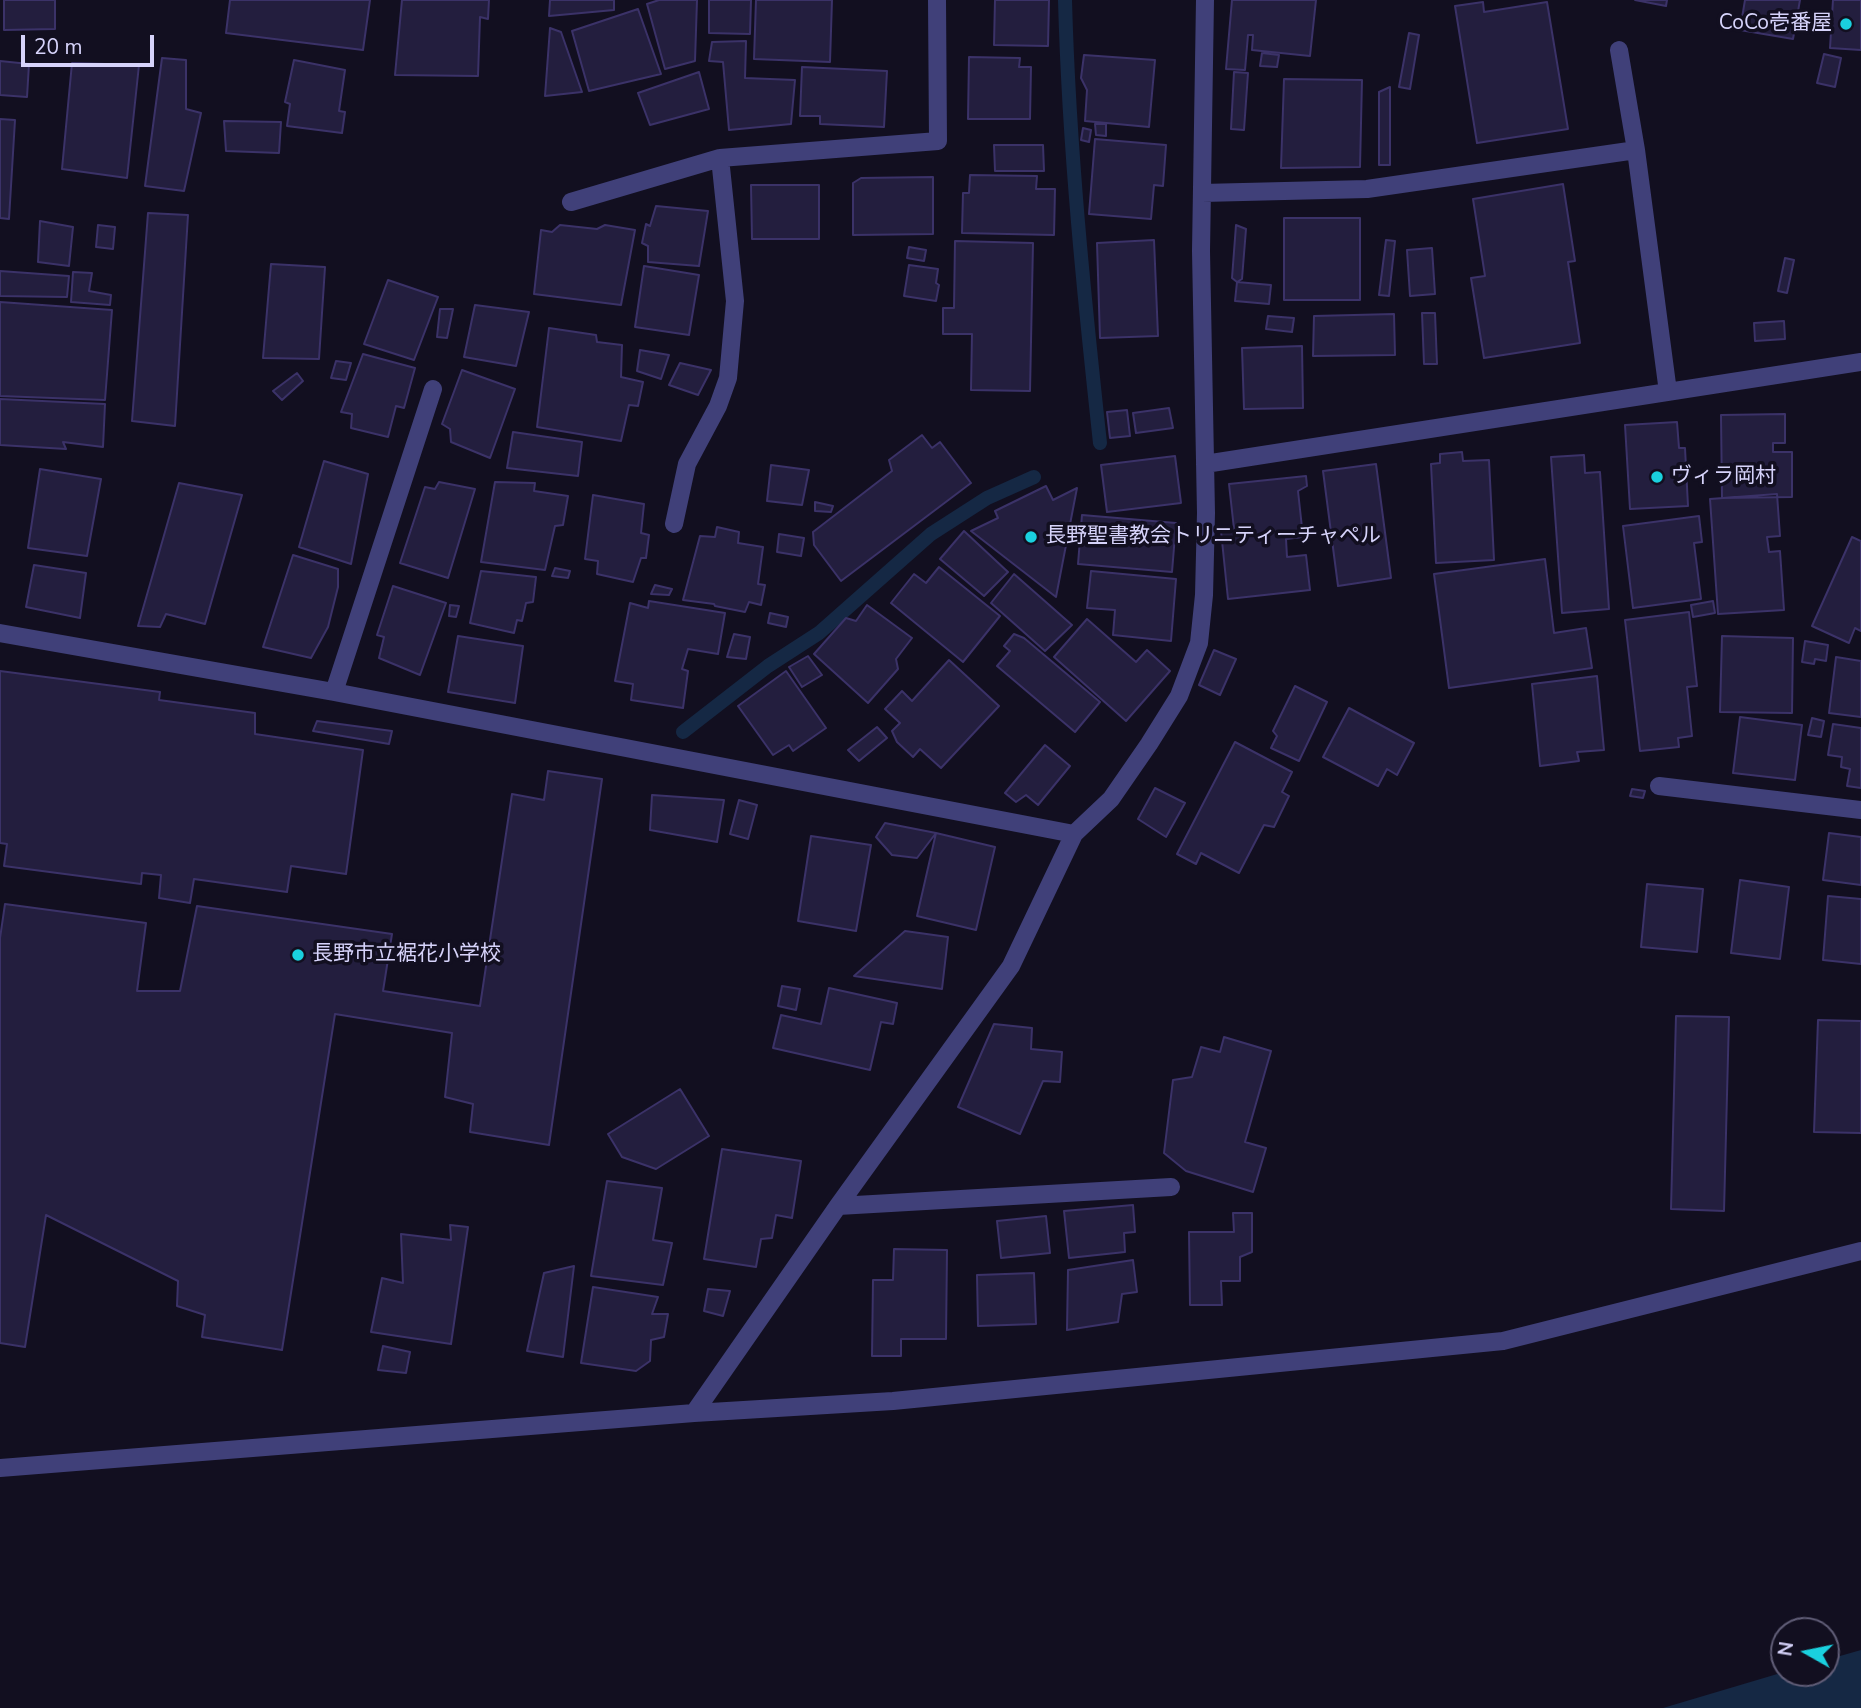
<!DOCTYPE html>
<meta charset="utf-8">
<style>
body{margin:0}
#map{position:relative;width:1861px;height:1708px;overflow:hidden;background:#120f20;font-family:"Nunito Sans",sans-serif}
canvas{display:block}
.north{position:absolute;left:1770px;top:1617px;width:70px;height:70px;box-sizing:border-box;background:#120f20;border:2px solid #605d77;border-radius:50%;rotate:279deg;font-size:19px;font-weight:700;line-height:28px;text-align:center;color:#d6d3fa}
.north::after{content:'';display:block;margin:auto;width:24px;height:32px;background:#1ad1df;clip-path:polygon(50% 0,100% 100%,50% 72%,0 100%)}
.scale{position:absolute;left:21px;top:35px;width:133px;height:32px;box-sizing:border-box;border:4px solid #d6d3fa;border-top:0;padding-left:9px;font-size:21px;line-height:24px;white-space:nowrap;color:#d6d3fa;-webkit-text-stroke:5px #120f20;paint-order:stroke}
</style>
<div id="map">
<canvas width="1861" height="1708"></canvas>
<div class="north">N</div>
<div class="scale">20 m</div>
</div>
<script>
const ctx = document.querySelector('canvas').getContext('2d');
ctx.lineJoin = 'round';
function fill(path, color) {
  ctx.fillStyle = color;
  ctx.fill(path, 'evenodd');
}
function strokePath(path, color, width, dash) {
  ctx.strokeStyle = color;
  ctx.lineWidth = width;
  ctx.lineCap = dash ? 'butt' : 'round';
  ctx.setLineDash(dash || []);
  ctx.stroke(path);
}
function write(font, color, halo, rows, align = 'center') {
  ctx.font = font + ' "Nunito Sans","Noto Sans JP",sans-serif';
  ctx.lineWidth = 7;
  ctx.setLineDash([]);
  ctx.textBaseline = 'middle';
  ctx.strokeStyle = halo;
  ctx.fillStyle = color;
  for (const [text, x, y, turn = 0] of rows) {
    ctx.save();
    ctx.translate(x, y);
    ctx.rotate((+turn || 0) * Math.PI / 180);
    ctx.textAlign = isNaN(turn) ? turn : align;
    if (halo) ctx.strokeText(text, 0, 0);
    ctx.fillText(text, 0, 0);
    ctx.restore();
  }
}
fill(new Path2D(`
 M1861 1650V1708H1663L1784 1672 1826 1673V1660Z`), '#152844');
strokePath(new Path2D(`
 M1065 0C1069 149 1084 296 1100 443
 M683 732 768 666 819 633 931 534 987 498 1034 477`), '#152844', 14);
const building = new Path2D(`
 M4 0H55V29L4 30Z
 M230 0H370L363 50 226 33Z
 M402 0H489L488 19 480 17 478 76 395 75Z
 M550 0H614V10L549 16Z
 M659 0H697L695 61 665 69 647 4Z
 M709 0H751L750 34 709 33Z
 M756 0H832L830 62 754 59Z
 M995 0H1049L1048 46 994 45Z
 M1232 0H1316L1310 56 1252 50 1253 35H1248L1245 70 1226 69Z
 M1635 0H1667L1666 6Z
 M1745 0H1800L1793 39 1740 30Z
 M1833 0H1861V50L1830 48Z
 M1483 2 1484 12 1547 2 1568 129 1477 143 1455 6Z
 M638 9 661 74 589 91 572 31Z
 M550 28 561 32 582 92 545 96Z
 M1409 33 1419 35 1410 89 1399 87Z
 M746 41 745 78 795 80 791 124 729 130 723 62 709 61 712 42Z
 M1262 53 1279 55 1277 67 1260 66Z
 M1824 54 1841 58 1835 87 1817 83Z
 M1084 55 1155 60 1149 127 1085 121 1087 90 1081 78Z
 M969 57 1020 58 1019 67H1031L1030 119H968Z
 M162 58 186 60V109L201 113 184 191 145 186Z
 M294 60 345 70 339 111 345 112 342 133 287 126 290 104 285 102Z
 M0 61 29 64 27 97 0 95Z
 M72 63 139 65 127 178 62 169Z
 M802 67 887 71 884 127 820 124V116H800Z
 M699 72 709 109 650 125 638 93Z
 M1234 72 1248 73 1244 130 1231 129Z
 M1284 79 1362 80 1360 167 1281 168Z
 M1390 87V165H1379V92Z
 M0 119 15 120 9 219 0 218Z
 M224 121 281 122 279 153 226 151Z
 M1095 124H1106V136L1096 135Z
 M1083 128 1091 130 1089 142 1081 140Z
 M1095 139 1166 145 1163 186 1154 185 1151 219 1089 214Z
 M994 145H1043L1044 171H995Z
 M970 175 1037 176 1036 189H1055L1054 235 962 233 963 193H969Z
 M933 177V234L853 235V183L861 178Z
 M1563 184 1575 261 1568 262 1580 343 1484 358 1471 278 1485 276 1473 199Z
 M751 185H819V239H752Z
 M656 206 708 211 699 266 648 262V246L642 243 646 224 650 226Z
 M148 213 188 215 175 426 132 421Z
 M1284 218H1360V300H1284Z
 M40 221 73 227 69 266 38 262Z
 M98 225 115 227 113 249 96 247Z
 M560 225 597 229 605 225 635 230 621 305 534 294 541 230 552 232Z
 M1236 225 1246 229 1242 279 1237 282 1232 278Z
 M1154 240 1158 336 1100 338 1097 243Z
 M1386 240 1395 241 1389 296 1379 295Z
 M955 241 1033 243 1030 391 971 390 972 334H943V308H954Z
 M909 247 926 250 924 261 907 258Z
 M1432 248 1435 294 1410 296 1407 250Z
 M1785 258 1794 260 1787 293 1778 291Z
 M271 264 325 267 319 359 263 358Z
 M909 265 938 269 936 283 939 285 936 301 904 296Z
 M644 266 699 275 689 335 635 327Z
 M0 271 69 276 67 297 0 296Z
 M73 272 92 273 89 291 111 295 110 305 71 302Z
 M388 280 438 297 414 360 364 344Z
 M1237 282 1271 285 1269 304 1235 301Z
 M0 302 112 310 105 400 0 396Z
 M475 305 529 312 516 366 464 357Z
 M440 309H453L447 338 437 337Z
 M1422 313H1435L1437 364H1424Z
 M1394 314 1395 355 1313 356 1314 316Z
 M1268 316 1294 318 1292 332 1266 329Z
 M1784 321 1785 339 1755 341 1754 323Z
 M549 328 596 335 597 342 622 345 621 377 643 382 638 406 629 405 621 441 537 427Z
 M1302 346 1303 408 1244 409 1242 348Z
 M640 350 669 355 661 379 637 371Z
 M363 354 415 368 404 408 396 406 388 437 351 428 352 414 341 412Z
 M336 361 351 363 346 380 331 378Z
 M680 363 711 370 698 395 669 385Z
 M462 370 515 389 490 458 451 442 450 429 442 424Z
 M297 373 303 381 282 400 273 391Z
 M0 399 105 404 103 447 63 442 66 449 0 445Z
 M1169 408 1173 428 1136 433 1133 413Z
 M1127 410 1130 436 1110 438 1107 412Z
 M1785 414V443H1773V452H1792V497L1722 498 1721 415Z
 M1677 422 1679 448H1685L1688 506 1630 509 1625 425Z
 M513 432 582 442 578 476 507 468Z
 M922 435 932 448 940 442 971 483 841 581 814 545 813 532 892 471 889 460Z
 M1462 452 1463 461 1489 460 1494 560 1436 563 1431 464 1440 463V454Z
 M1584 455 1585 473 1600 472 1609 609 1562 613 1551 457Z
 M1175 456 1181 503 1107 512 1101 465Z
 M324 461 368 474 351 564 299 547Z
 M1376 464 1391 578 1338 586 1323 471Z
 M771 465 809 470 802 505 767 501Z
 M40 469 101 479 87 556 28 548Z
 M1306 476 1307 486 1298 491 1303 537 1286 539 1287 557 1306 555 1310 590 1228 599 1221 531 1234 529 1229 484Z
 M439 482 475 489 448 578 400 563 425 487 435 489Z
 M495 482 535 483 534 491 568 496 563 525 555 526 545 570 481 562Z
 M179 483 242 495 205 624 166 614 160 627 138 626Z
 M1046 486 1053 500 1077 488 1056 597 971 531 998 518 995 511Z
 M1777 494 1780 536 1767 537 1769 552 1780 551 1784 610 1718 614 1710 499Z
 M593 495 644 504 641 533 649 535 646 558H641L633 582 597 574 598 561 585 559Z
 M815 502 833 506 831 512 815 511Z
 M1082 515 1176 523 1172 572 1078 564Z
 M1699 516 1702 542 1694 543 1701 599 1633 608 1623 526Z
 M717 527 739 532 738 543 763 547 758 584 765 585 761 605 749 602 745 612 715 606 714 604 683 600 700 536 715 537Z
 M964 531 1008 572 984 596 940 559Z
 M779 534 804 538 801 556 777 552Z
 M1852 537 1861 541V631L1855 628 1849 643 1812 626Z
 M293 555 338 569V587L328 627 311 658 263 647Z
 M1545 559 1554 633 1586 628 1592 668 1449 688 1434 574Z
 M34 565 86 573 80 618 26 607Z
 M939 567 1000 616 963 662 891 603 914 574 926 583Z
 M555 568 570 571 568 578 552 576Z
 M481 571 536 577 533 602 526 603 522 621 517 620 514 633 470 623Z
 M1091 571 1176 579 1171 641 1113 635 1115 610 1087 608Z
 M1014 574 1072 625 1045 651 991 603Z
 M655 585 672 589 669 595 651 594Z
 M393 586 446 603 420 675 379 658 384 637 377 635Z
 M649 601 725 613 718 654 688 649 682 669 688 671 683 708 631 700 633 684 615 681 630 603 648 608Z
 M1713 601 1715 613 1693 617 1691 605Z
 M450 605 459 606 456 617 449 616Z
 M867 605 912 638 896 659 898 669 868 703 814 654 846 618 856 621Z
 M1689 612 1697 686 1687 687 1692 736 1678 738 1679 747 1640 751 1625 620Z
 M770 613 788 617 786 627 768 623Z
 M1087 619 1136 662 1147 650 1170 671 1126 721 1054 657Z
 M734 634 750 637 746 659 727 657Z
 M1014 634 1024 638 1100 702 1075 732 997 666 1010 651 1004 646Z
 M458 636 523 646 515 703 448 692Z
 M1722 636 1793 638 1792 713 1720 712Z
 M1805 641 1828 645 1826 661 1815 659 1814 664 1802 662Z
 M1214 650 1236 659 1220 695 1199 685Z
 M808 656 822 675 802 687 789 667Z
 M1836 657 1861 661V717L1829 713Z
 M949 660 999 706 941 768 920 749 913 757 897 742 892 731 900 723 885 709 902 691 912 701Z
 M0 671 160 692 159 700 255 713V734L363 750 346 874 291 866 287 892 194 879 190 903 159 898 161 875 142 873 141 884 4 866 7 844 0 843Z
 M786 671 826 728 793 751 789 745 773 755 738 706Z
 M1597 676 1604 750 1577 752 1579 761 1540 766 1532 684Z
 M1295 686 1327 702 1299 761 1271 748 1277 736 1273 731Z
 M1349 708 1414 743 1397 775 1387 769 1378 786 1323 757Z
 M1740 717 1802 725 1795 780 1733 773Z
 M1812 718 1824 721 1821 737 1808 735Z
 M317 721 392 731 389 744 313 731Z
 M1833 724 1861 728V788L1847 786 1850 769 1841 767 1842 757 1828 755Z
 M877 727 887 738 859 761 848 750Z
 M1235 742 1292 772 1282 792 1289 796 1274 827 1264 825 1239 873 1201 853 1196 864 1177 854Z
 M1045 745 1070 766 1038 805 1026 795 1016 802 1005 793Z
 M548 771 602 779 549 1145 470 1132 473 1104 445 1097 452 1033 335 1014 282 1350 202 1337 205 1315 177 1306 178 1281 46 1215 25 1347 0 1343V938L5 904 146 923 137 991H180L197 906 392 934 383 991 480 1006 512 794 544 800Z
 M1155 788 1185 803 1166 837 1138 819Z
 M1632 789 1645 791 1643 798 1630 796Z
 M652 795 724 800 717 842 650 830Z
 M739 800 757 805 748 839 730 834Z
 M885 823 936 833 917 858 892 855 876 837Z
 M936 833 995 847 976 930 917 916Z
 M1829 833 1861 837V885L1823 880Z
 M811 836 871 845 856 931 798 921Z
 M1740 880 1789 887 1780 959 1731 953Z
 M1647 884 1703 889 1697 952 1641 947Z
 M1828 896 1861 899V964L1823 960Z
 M905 931 948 937 942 989 854 976Z
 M782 986 800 989 796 1010 778 1006Z
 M829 988 897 1003 893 1024 881 1022 870 1070 773 1048 781 1015 821 1024Z
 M1676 1016 1729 1017 1724 1211 1671 1209Z
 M1818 1020 1861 1021V1133L1814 1132Z
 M994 1024 1032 1028 1031 1049 1062 1052 1060 1082 1043 1081 1020 1134 958 1107Z
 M1224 1037 1271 1051 1245 1142 1266 1148 1253 1192 1186 1171 1164 1153 1173 1080 1192 1077 1201 1047 1220 1052Z
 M680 1089 709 1136 656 1169 622 1157 608 1134Z
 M722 1149 801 1161 792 1218 776 1215 772 1238 761 1239 756 1267 704 1259Z
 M607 1181 662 1188 653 1240 672 1243 663 1285 591 1276Z
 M1133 1205 1135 1232 1124 1233 1125 1252 1069 1258 1064 1211Z
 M1233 1213H1252V1252L1240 1257V1281H1221L1222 1305H1190L1189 1232H1234Z
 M1046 1216 1050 1253 1001 1258 997 1221Z
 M450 1225 468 1227 451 1344 371 1332 382 1278 403 1283 401 1234 451 1240Z
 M894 1249 947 1250 946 1339H901V1356H872L873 1280H893Z
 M1133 1260 1137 1292 1122 1294 1118 1322 1067 1330 1068 1270Z
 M574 1266 563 1357 527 1351 544 1273Z
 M1034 1273 1036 1324 978 1326 977 1275Z
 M593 1287 658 1297 652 1314H668L664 1337 651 1340 650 1361 636 1371 581 1363Z
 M708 1289 730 1291 723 1316 704 1311Z
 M383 1346 410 1352 406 1373 378 1370Z`);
fill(building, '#231e3e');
strokePath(building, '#3b3268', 2);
strokePath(new Path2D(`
 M1619 50 1636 150 1668 392
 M1202 193 1367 189 1636 150
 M571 202 720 158
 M1205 464 1861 362
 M674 524 687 464 718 406 728 378 735 301 720 158 938 141 937 0
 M0 633 334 692 1074 834
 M334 692 433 389
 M1659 786 1861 810
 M838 1206 1171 1187
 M694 1413 838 1206 1011 966 1074 834 1111 799 1149 744 1179 696 1199 643 1204 595 1206 513 1201 251 1205 0
 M0 1468 694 1413 893 1401 1503 1341 1861 1251`), '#404079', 18);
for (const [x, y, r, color] of [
 [1846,24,7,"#1ad1df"],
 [1657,477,7,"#1ad1df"],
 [1031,537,7,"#1ad1df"],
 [298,955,7,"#1ad1df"]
]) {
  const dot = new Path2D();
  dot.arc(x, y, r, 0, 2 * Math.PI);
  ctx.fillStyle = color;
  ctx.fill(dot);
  strokePath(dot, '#120f20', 2.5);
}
write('21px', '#d6d3fa', '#120f20', [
 ["CoCo壱番屋",1832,24,"right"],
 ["ヴィラ岡村",1671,477],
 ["長野聖書教会トリニティーチャペル",1045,537],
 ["長野市立裾花小学校",312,955]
], 'left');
</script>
